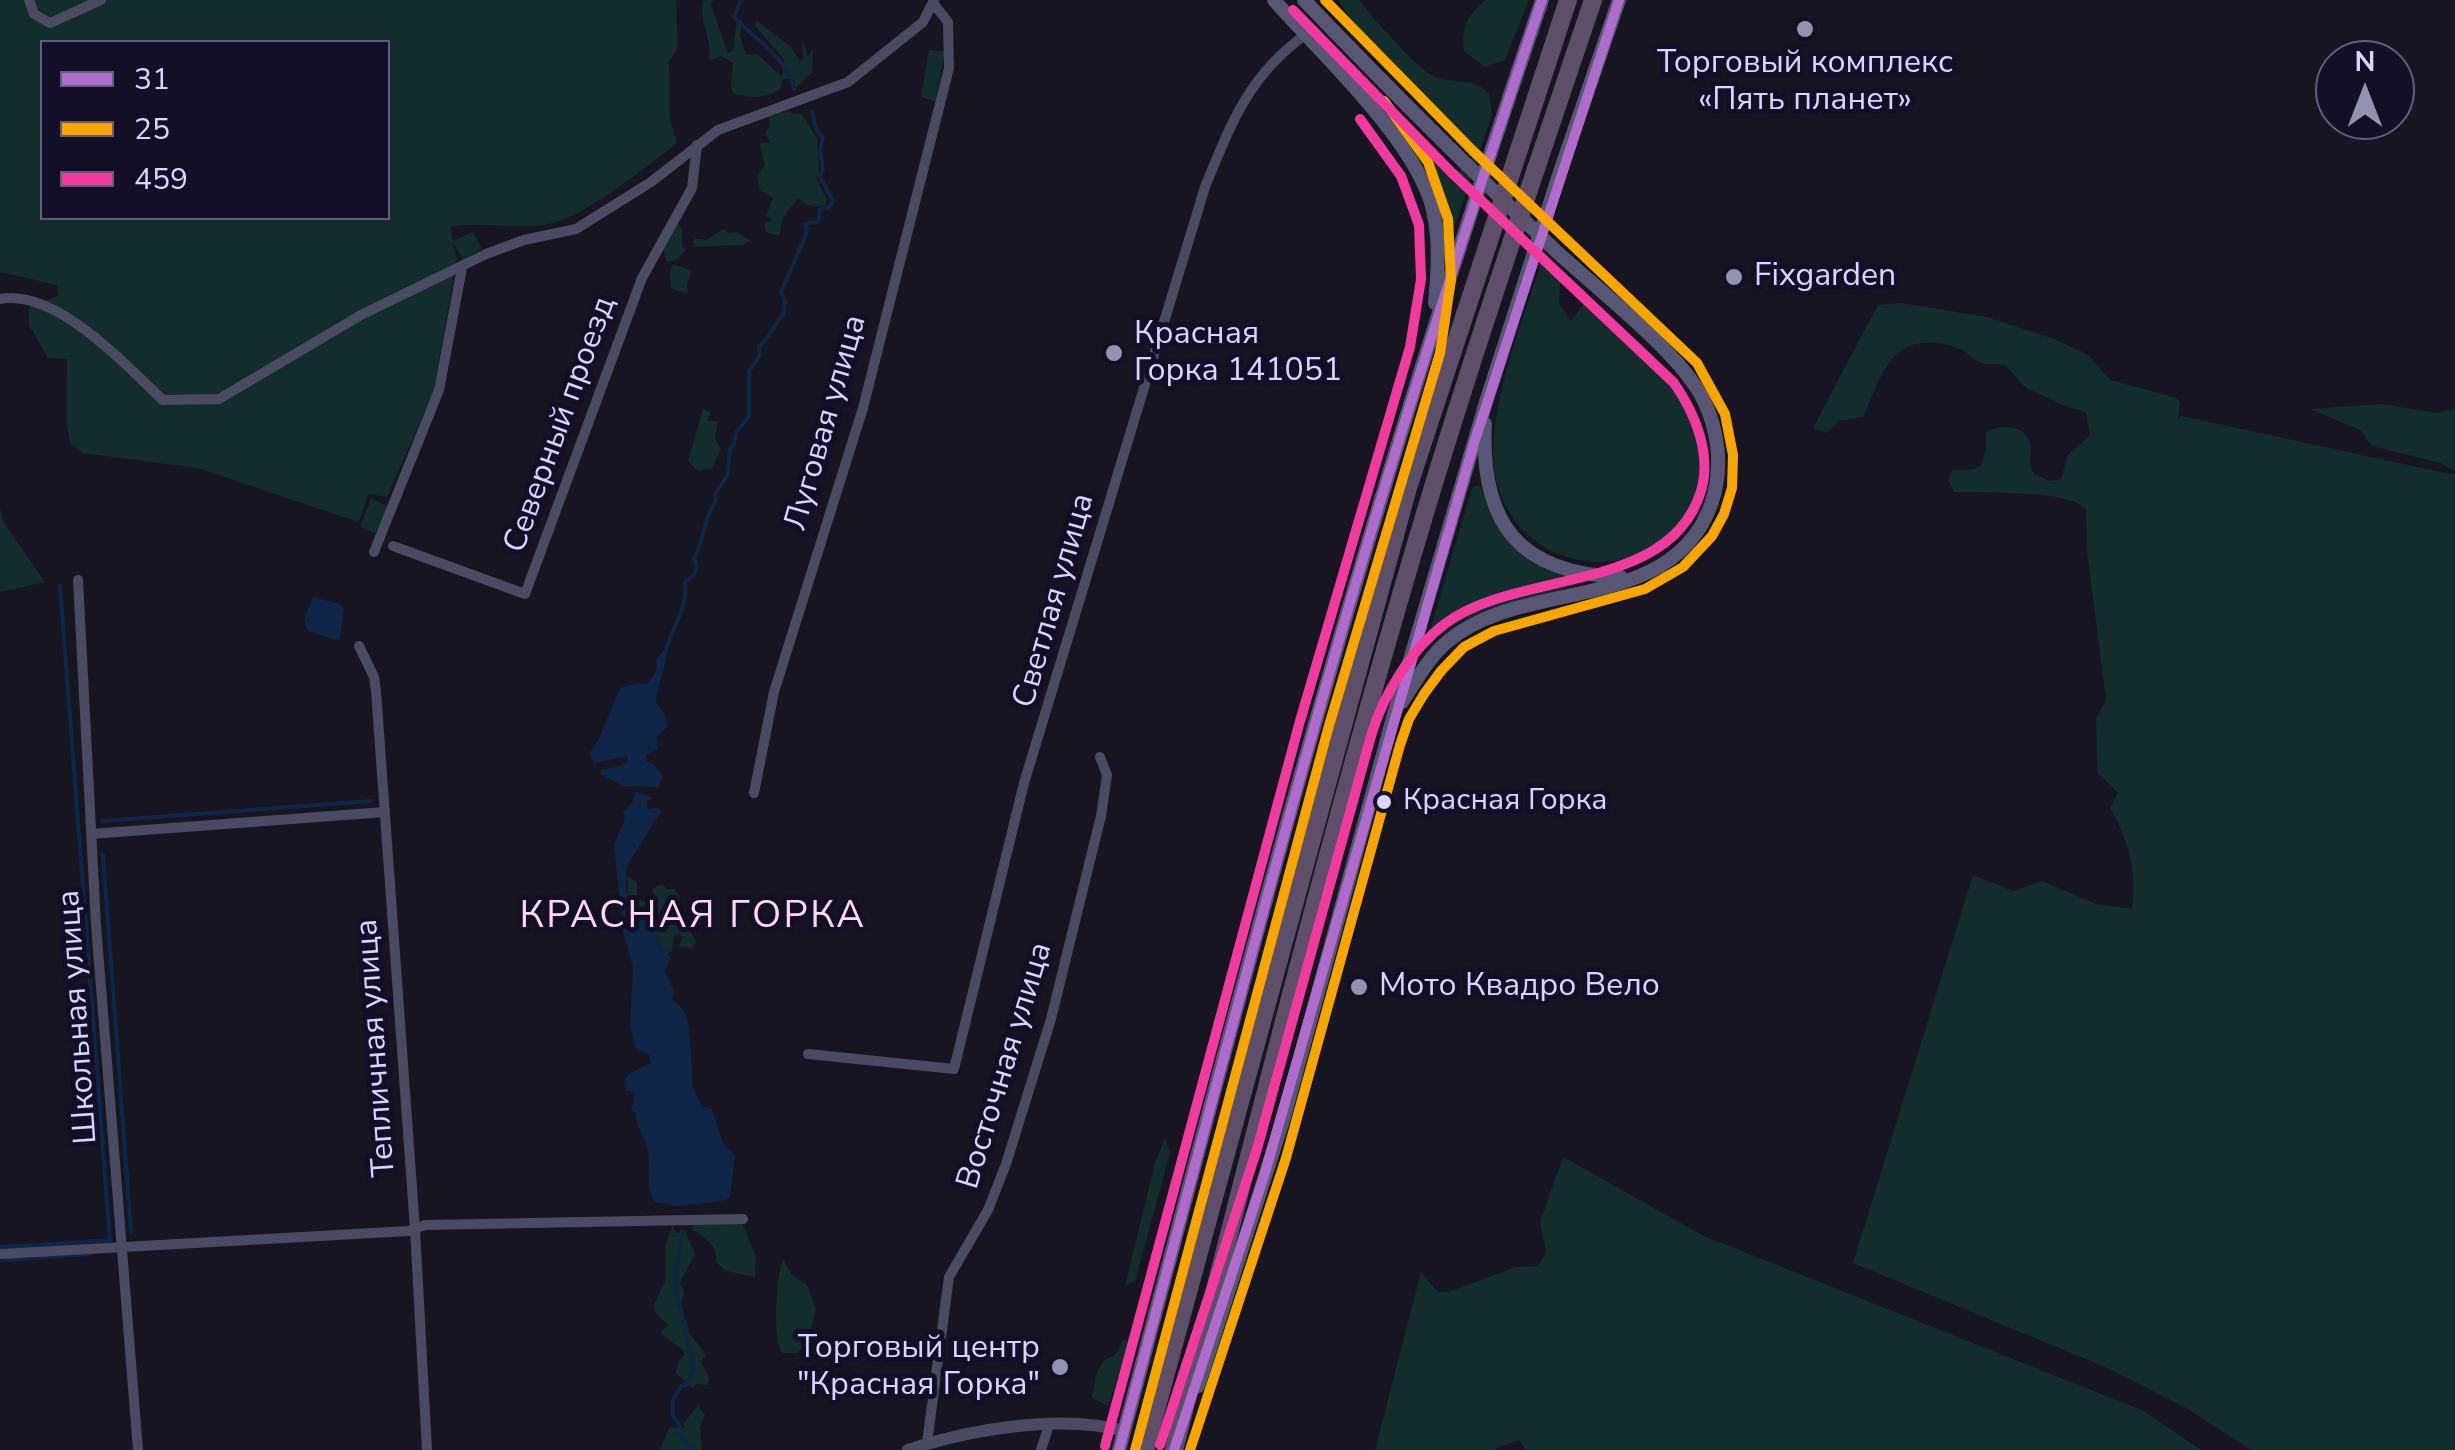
<!DOCTYPE html>
<meta charset="utf-8">
<style>
body{margin:0}
#map{position:relative;width:2455px;height:1450px;overflow:hidden;background:#161521;font-family:"Nunito Sans",sans-serif}
canvas{display:block}
.legend{position:absolute;left:40px;top:40px;width:350px;height:180px;box-sizing:border-box;background:#130f27;border:2px solid #625e7d;margin:0;padding:12px 18px;list-style:none;font-size:30px;color:#d9d5ff}
.legend li{display:flex;align-items:center;gap:20px;height:50px}
.legend b{width:50px;border:2px solid #625e7d}
.north{position:absolute;left:2315px;top:40px;width:100px;height:100px;box-sizing:border-box;background:#130f27;border:2px solid #625e7d;border-radius:50%;rotate:0deg;font-size:28px;font-weight:700;line-height:40px;text-align:center;color:#d9d5ff}
.north::after{content:'';display:block;margin:auto;width:35px;height:45px;background:#9592b1;clip-path:polygon(50% 0,100% 100%,50% 72%,0 100%)}
</style>
<div id="map">
<canvas width="2455" height="1450"></canvas>
<ul class="legend">
<li><b style="height:12px;background:#b06ccc"></b>31</li>
<li><b style="height:12px;background:#f7a600"></b>25</li>
<li><b style="height:12px;background:#f13a9d"></b>459</li>
</ul>
<div class="north">N</div>
</div>
<script>
const ctx = document.querySelector('canvas').getContext('2d');
ctx.lineJoin = 'round';
function fill(path, color) {
  ctx.fillStyle = color;
  ctx.fill(path, 'evenodd');
}
function strokePath(path, color, width, dash) {
  ctx.strokeStyle = color;
  ctx.lineWidth = width;
  ctx.lineCap = dash ? 'butt' : 'round';
  ctx.setLineDash(dash || []);
  ctx.stroke(path);
}
function write(font, color, halo, rows, align = 'center') {
  ctx.font = font + ' "Nunito Sans",sans-serif';
  ctx.lineWidth = 10;
  ctx.setLineDash([]);
  ctx.textBaseline = 'middle';
  ctx.strokeStyle = halo;
  ctx.fillStyle = color;
  for (const [text, x, y, turn = 0] of rows) {
    ctx.save();
    ctx.translate(x, y);
    ctx.rotate((+turn || 0) * Math.PI / 180);
    ctx.textAlign = isNaN(turn) ? turn : align;
    if (halo) ctx.strokeText(text, 0, 0);
    ctx.fillText(text, 0, 0);
    ctx.restore();
  }
}
fill(new Path2D(`
 M0 0H676L678 48 669 61 670 118 677 143C649 165 591 211 559 221 524 233 486 220 450 227L453 241 473 232 482 249 463 259 453 242 457 259 433 392 387 497 368 494 359 522 198 468 82 453 70 443 66 421 67 359 48 358 29 325V306L58 296 57 285 0 272ZM42 42H388V218H42Z
 M703 0H713L711 5 728 53 733 50 737 19 742 20 740 36 746 55 757 54 782 77 784 59 755 26 756 20 791 47 800 61 803 57 802 39 808 57 813 49 812 73 794 89 795 80 783 78 780 89C762 99 754 98 734 94L731 89 733 63 721 56 709 61C713 40 699 23 703 0Z
 M1338 0H1359C1372 17 1420 73 1438 78 1457 83 1475 78 1489 94L1492 115 1453 231 1444 230 1430 182 1419 160 1375 103 1379 101 1454 177 1474 155 1434 116 1400 69 1354 23Z
 M1485 0H1529L1505 60 1485 67 1464 51C1460 29 1469 13 1485 0Z
 M929 50 945 51 935 101 921 97Z
 M787 112 802 114 817 139 819 171 816 178 827 200 824 206C812 208 807 206 798 198L783 218 779 236 766 232 764 223 773 220 766 216 773 198 760 190 757 176 765 165 759 143H770L765 133 770 126 768 116Z
 M677 224 682 229V246L686 250 677 259 667 262 663 248Z
 M724 229 729 233 736 232 751 241 742 245 693 247 694 238 706 240Z
 M1543 258 1561 274 1559 303 1571 321 1589 298C1623 329 1667 361 1690 401 1702 423 1705 444 1702 468 1691 583 1532 596 1498 487 1479 425 1524 319 1543 258Z
 M673 264 692 271 687 285 688 294 671 288 670 271Z
 M1901 303 1987 317 2054 339 2087 354 2111 380 2176 398 2180 402 2178 419 2181 416 2455 475V1450H2251L2188 1409 2105 1367 1853 1263 1973 875 2013 891 2042 881 2096 904 2132 909C2137 872 2129 841 2110 808L2118 793 2097 772 2096 718 2106 700 2087 551 2086 509C2070 490 1982 493 1954 492L1948 480 1952 470H1970L1981 466 1986 449V432C2003 423 2031 425 2031 450 2031 461 2028 464 2034 474L2050 481 2061 479 2068 455 2090 435 2086 412 2067 407 2026 388 2005 365C1998 363 1989 365 1982 363 1972 359 1965 350 1955 347 1893 328 1883 372 1863 417L1839 421 1827 433 1814 429 1815 424 1878 305Z
 M2383 404 2438 413 2455 408V472L2441 463 2372 446 2360 430 2310 409Z
 M703 409 711 413 707 420 718 422 715 438 721 449 712 468 698 471 688 461Z
 M1479 485C1485 494 1486 505 1491 515 1507 549 1538 568 1572 579L1576 585C1525 604 1481 603 1436 638H1431L1429 634 1472 488Z
 M371 499 388 506 376 533 360 527Z
 M0 509 4 523 45 582 0 592Z
 M627 876 637 883V899L648 903 655 912 657 907 652 889 662 884 667 889H674L680 897 678 912 687 909 676 926 687 925 696 942 692 949 679 946 683 936 679 934 674 936 672 951 665 955 654 927 636 914 629 903Z
 M1165 1138 1170 1153 1135 1281 1125 1286 1155 1163Z
 M1563 1157 1704 1236 2144 1411 2201 1450H1526L1519 1440 1492 1450H1375L1421 1272 1438 1292H1448L1516 1267 1538 1266 1546 1252 1540 1222Z
 M696 1223H742L756 1256 755 1277 726 1271 716 1262C718 1244 705 1238 692 1229Z
 M673 1225 676 1233 685 1231 695 1254 680 1283C686 1293 685 1298 677 1306L687 1322 689 1333 706 1355 701 1361 709 1378 707 1385 696 1384 693 1388 676 1373 679 1361 685 1355 682 1349 660 1333 668 1325 655 1312 654 1305 665 1281V1245Z
 M783 1259 791 1274 807 1285 816 1309 807 1344 797 1353H782C772 1335 776 1279 783 1259Z
 M1124 1340 1129 1343 1108 1406 1092 1398 1097 1372 1104 1360 1115 1355Z
 M698 1405 705 1415 700 1427 702 1450H660L669 1428 685 1427 683 1424Z`), '#132d2d');
fill(new Path2D(`
 M313 597 340 604 344 609 340 638 335 640 308 631 304 620Z
 M667 646C668 664 657 683 656 703L664 713 668 727 656 737 658 749 646 755V761L654 765 663 776 659 787 623 786 601 775 600 770 620 766 628 761 627 756 594 763 589 753 598 741 620 688 637 683 647 684 657 670 656 660Z
 M635 792 654 798 647 801V809L659 808 661 813C657 817 628 863 627 868 624 876 628 901 632 908 638 917 650 921 656 930 662 941 659 949 671 957L665 971 674 992 672 1000C679 1004 684 1010 687 1018 689 1024 694 1081 692 1086L703 1107 712 1109 722 1141 735 1156 730 1197 724 1201 675 1206 655 1202C645 1187 650 1169 648 1152 647 1138 635 1128 636 1113L631 1110 635 1095 631 1091H626L625 1079 629 1074 651 1063 649 1055 636 1049 630 1026 633 967 623 932 614 845 625 819 623 812 632 803Z`), '#0f2548');
strokePath(new Path2D(`
 M741 0 734 17C755 40 787 57 794 89
 M60 586 110 1241
 M666 650C672 627 689 606 685 582L694 575 697 566 694 559C704 541 704 517 716 501L715 494 728 474 730 448 733 447 737 431 749 416V371L760 355 759 346C771 338 773 324 784 314L785 301 781 292 807 232 805 224 819 221 820 209 829 208 833 201 819 175 823 170 820 150 823 138 817 131 812 112
 M102 821 371 801
 M103 855 131 1232
 M682 1232 675 1283 694 1370 686 1385 681 1386 673 1400V1416L680 1426 678 1431 691 1450
 M0 1247 110 1240
 M0 1260 90 1254`), '#0f2548', 4);
strokePath(new Path2D(`
 M29 0 34 14 50 23 101 0
 M0 299C57 289 124 364 163 400L219 399 361 315 486 254 524 240 576 229 651 182 718 130 848 82 923 22 934 0
 M393 546 525 594 642 278 692 188 697 145
 M374 552 439 390 462 268
 M78 580 96 925 138 1450
 M359 646 374 677 376 691 415 1229 427 1450
 M754 793 774 692 863 408 949 68 948 22 933 3
 M91 834 385 812
 M808 1054 954 1069 1024 783 1205 187C1231 124 1248 76 1305 35
 M0 1254 408 1231 425 1225 743 1219
 M927 1443 949 1277 988 1210 1006 1164 1051 1019 1101 816 1107 775 1100 757
 M1041 1450 1049 1425`), '#4a4a62', 10);
strokePath(new Path2D(`
 M908 1450C969 1429 1062 1414 1124 1431`), '#4a4a62', 12);
strokePath(new Path2D(`
 M1274 0C1321 54 1417 141 1433 210 1440 241 1438 271 1435 303
 M1304 0C1386 86 1470 169 1556 251 1596 288 1683 355 1704 401 1732 460 1719 531 1660 566 1597 603 1502 594 1447 642 1428 658 1416 681 1402 702
 M1485 424C1480 523 1519 574 1621 577
 M1198 1386 1284 1117 1394 714 1486 402 1560 172 1619 0
 M1119 1450C1184 1208 1246 965 1315 724 1384 481 1460 240 1542 0`), '#575674', 14);
strokePath(new Path2D(`
 M1145 1450 1408 488 1568 0
 M1174 1450C1256 1129 1336 807 1432 490 1482 326 1538 163 1593 0`), '#5d4f6a', 18);
strokePath(new Path2D(`
 M1119 1450C1192 1179 1262 907 1340 637 1402 423 1471 211 1542 0
 M1174 1450 1264 1176 1474 443 1619 0`), '#b06ccc', 10);
strokePath(new Path2D(`
 M1135 1450 1328 729 1440 353 1451 280 1448 219 1428 162 1384 101
 M1190 1450 1286 1158 1400 745 1409 719 1424 694 1441 671 1464 647 1494 631 1645 589 1683 567 1712 536 1724 514 1732 488 1733 455 1725 414 1697 363 1472 150 1325 0`), '#f7a600', 10);
strokePath(new Path2D(`
 M1160 1445 1257 1149 1371 736C1383 695 1411 649 1446 623 1519 569 1670 594 1701 491 1712 454 1695 413 1674 383L1451 172 1293 10
 M1105 1446 1300 721 1410 347 1421 279 1419 225 1401 176 1360 119`), '#f13a9d', 10);
for (const [x, y, r, color] of [
 [1805,29,10,"#9592b1"],
 [1734,277,10,"#9592b1"],
 [1114,353,10,"#9592b1"],
 [1384,802,9,"#d9d5ff"],
 [1359,987,10,"#9592b1"],
 [1060,1367,10,"#9592b1"]
]) {
  const dot = new Path2D();
  dot.arc(x, y, r, 0, 2 * Math.PI);
  ctx.fillStyle = color;
  ctx.fill(dot);
  strokePath(dot, '#130f27', 4);
}
write('30px', '#d9d5ff', '#130f27', [
 ["Красная Горка",1403,802]
], 'left');
write('32px', '#d9d5ff', '#130f27', [
 ["Торговый комплекс",1805,64,"center"],
 ["«Пять планет»",1805,101,"center"],
 ["Fixgarden",1754,277],
 ["Красная",1134,335],
 ["Горка 141051",1134,372],
 ["Мото Квадро Вело",1379,987],
 ["Торговый центр",1040,1349,"right"],
 ["\"Красная Горка\"",1040,1386,"right"]
], 'left');
write('32px', '#d9d5ff', '#130f27', [
 ["Луговая улица",827,423,-74],
 ["Северный проезд",561,425,-70],
 ["Светлая улица",1055,601,-74],
 ["Школьная улица",79,1017,-94],
 ["Тепличная улица",377,1048,-94],
 ["Восточная улица",1006,1066,-73]
]);
ctx.letterSpacing = '2.5px';
write('38px', '#ffd7f1', '#130f27', [
 ["КРАСНАЯ ГОРКА",693,918]
]);
ctx.letterSpacing = '0px';
</script>
